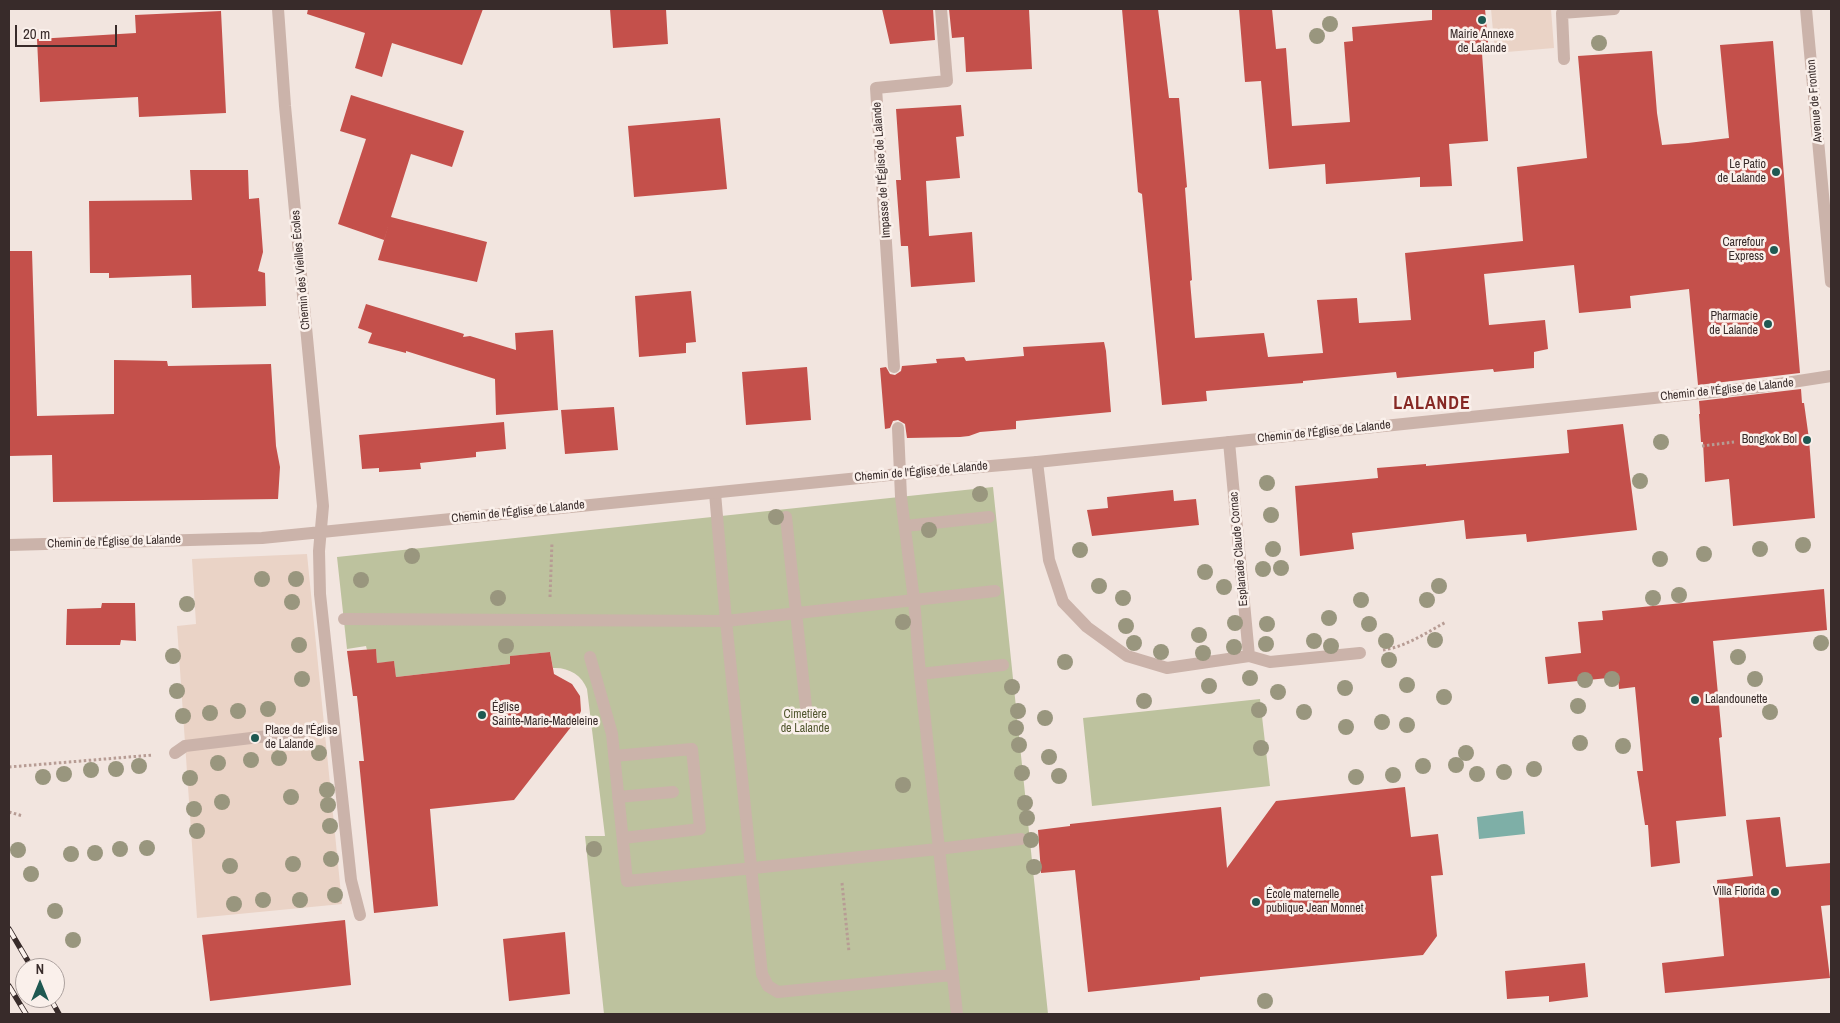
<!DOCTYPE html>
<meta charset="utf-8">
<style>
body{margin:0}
#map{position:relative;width:1840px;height:1023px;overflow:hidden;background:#f2e5df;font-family:"Archivo Narrow",sans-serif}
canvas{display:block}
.frame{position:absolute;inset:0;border:10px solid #382b2a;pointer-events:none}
.north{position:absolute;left:15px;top:958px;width:50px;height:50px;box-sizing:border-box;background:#faf0eb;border:1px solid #aca19e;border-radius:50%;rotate:0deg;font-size:14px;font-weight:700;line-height:20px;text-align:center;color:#382b2a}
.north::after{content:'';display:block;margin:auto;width:18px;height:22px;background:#1f5952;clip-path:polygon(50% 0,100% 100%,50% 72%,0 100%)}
.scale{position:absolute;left:15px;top:25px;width:102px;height:22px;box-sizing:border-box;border:2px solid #382b2a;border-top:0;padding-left:6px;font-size:15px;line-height:18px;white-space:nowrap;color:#382b2a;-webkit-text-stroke:4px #faf0eb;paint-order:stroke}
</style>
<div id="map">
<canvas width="1840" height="1023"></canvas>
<div class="frame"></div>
<div class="north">N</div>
<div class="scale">20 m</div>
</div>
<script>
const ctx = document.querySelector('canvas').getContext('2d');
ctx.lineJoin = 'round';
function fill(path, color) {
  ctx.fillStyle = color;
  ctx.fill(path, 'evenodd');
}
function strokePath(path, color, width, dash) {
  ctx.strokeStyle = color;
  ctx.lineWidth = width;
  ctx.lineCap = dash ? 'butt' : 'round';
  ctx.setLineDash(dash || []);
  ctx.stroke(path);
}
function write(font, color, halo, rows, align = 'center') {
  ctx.font = font + ' "Archivo Narrow",sans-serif';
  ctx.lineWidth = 5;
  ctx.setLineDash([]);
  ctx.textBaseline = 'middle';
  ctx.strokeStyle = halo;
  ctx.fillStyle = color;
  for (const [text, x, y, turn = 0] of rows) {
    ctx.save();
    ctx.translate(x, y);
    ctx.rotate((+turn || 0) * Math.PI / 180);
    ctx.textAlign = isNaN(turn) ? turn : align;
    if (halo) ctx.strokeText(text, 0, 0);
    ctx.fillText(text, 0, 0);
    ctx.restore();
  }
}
fill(new Path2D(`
 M993 487 1048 1014H604L585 836H605L587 689C582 675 568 667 553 668L550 652 511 656 510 664 396 677 394 662 377 663 376 650H367L366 646 347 649 337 557Z
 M1260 699 1270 786 1092 806 1083 718Z`), '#bdc29e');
fill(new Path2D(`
 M1491 9H1551L1554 48 1495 53Z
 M307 554 342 904 197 918 177 626 196 624 192 559Z`), '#ead3c6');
fill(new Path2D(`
 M1523 811 1525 834 1479 839 1477 817Z`), '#7eafa7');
fill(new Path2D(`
 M308 9H483L462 65 392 43 382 77 355 68 365 33 307 14Z
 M610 9H666L668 44 613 48Z
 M882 9H933L935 40 890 44Z
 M949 9H1029L1032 69 966 72 964 37 952 38Z
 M1122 9H1158L1169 98H1179L1187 187 1185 188 1192 280 1190 281 1195 338 1264 333 1268 357 1323 353 1317 300 1357 298 1359 323 1411 320 1405 253 1523 241 1517 167 1587 158 1578 56 1652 51 1657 113 1662 145 1688 143 1729 138 1720 45 1773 41 1800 373 1698 385 1689 289 1630 296 1631 308 1579 313 1574 265 1484 274 1489 325 1545 320 1548 349 1534 352V368L1494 372 1493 369 1397 378 1396 372 1303 381V383L1206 391 1207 401 1162 405 1142 194 1138 192Z
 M1239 9H1272L1276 49 1286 48 1292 126 1350 122 1344 42 1353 41 1352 27 1432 20V9H1485L1489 53H1482L1488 141 1449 144 1452 186 1420 187V177L1326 184 1325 164 1269 169 1261 81 1245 82Z
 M221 11 226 113 139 117 138 97 40 102 37 39 136 33 135 15Z
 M351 95 464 131 452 167 411 154 391 217 487 242 477 282 378 260 391 217 384 240 338 224 366 139 340 131Z
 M961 105 964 136 956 137 960 178 926 181 929 236 972 232 975 282 911 287 908 246H901L896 180H901L896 109Z
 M720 118 727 189 634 197 628 126Z
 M190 170H248L249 199 259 198 263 252 258 271 265 273 266 306 192 308 191 275 109 278V273H90L89 201 192 200Z
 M9 251H32L37 416 114 414V360L167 361 168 366 271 364 276 446 280 467 278 499 53 502 52 455 9 456Z
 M691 291 696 342 686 343V353L639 357 635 296Z
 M366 304 464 334 463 337 470 336 516 350 515 333 553 330 558 410 496 415 495 379 406 351V353L368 343 372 333 358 328Z
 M1104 342 1106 351 1111 412 1016 421V429L980 432 969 436 960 437 907 438 905 424 898 420 893 421 890 428 885 429 880 368 886 367 890 374 895 375 901 371 902 366 937 363 936 359 964 357 966 361 1024 356 1023 347Z
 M807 367 811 420 746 425 742 372Z
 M1801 389 1802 403H1804L1809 439 1815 518 1733 526 1729 479 1705 482 1703 442H1701L1699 414H1700L1699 401Z
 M614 407 618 450 565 454 561 410Z
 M504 422 506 449 476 452V457L420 463 421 469 379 472V468L362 469 359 435Z
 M1623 424 1637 530 1527 542 1526 534 1466 539 1464 520 1352 533 1354 549 1300 556 1295 486 1378 478 1377 468 1426 464V466L1569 453 1567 430Z
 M1173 490 1174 501 1196 499 1199 525 1092 536 1087 510 1108 508 1107 497Z
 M1824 589 1827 630 1713 641 1722 737 1719 738 1726 816 1676 821 1680 863 1651 867 1648 825H1645L1637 771H1643L1635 687 1619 689 1618 677 1548 684 1545 657 1581 653 1578 622 1603 620 1602 611Z
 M102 603H135L136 641 121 640 120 645H66L67 609 101 608Z
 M376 649 377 663 394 661 396 677 510 664V656L550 652 554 674 572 684 580 696 581 711 578 718 514 800 430 809 438 906 374 913 359 761H364L357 696H353L347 651Z
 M1405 787 1411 837 1438 834 1440 851 1443 875 1431 876 1437 936 1423 955 1200 977V980L1088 992 1075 870 1041 873 1038 830 1070 826V824L1221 807 1227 868 1276 801Z
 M1780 817 1786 867 1831 863V905L1821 906 1830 978 1665 993 1662 963 1724 956 1717 880 1753 876 1746 820Z
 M345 920 351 985 210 1001 202 935Z
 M565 932 570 994 509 1001 503 939Z
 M1585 963 1588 997 1549 1002V996L1507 999 1505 971Z`), '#c4504b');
strokePath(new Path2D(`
 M1702 446 1734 442
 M550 597 552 542
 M1383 650C1405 647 1426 633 1446 622
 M9 767 153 755
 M9 812 23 816
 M842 883 849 952`), '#b79c94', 3, [2.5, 2.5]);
strokePath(new Path2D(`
 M1564 59 1562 13 1614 9
 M894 367 876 88 947 81 941 9
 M898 428 901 497 914 600 920 674 957 1014
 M1037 462 1049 560 1063 602 1087 627 1127 656 1167 668 1249 656 1229 442
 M715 493 726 621 762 974 768 986 778 992 952 975
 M786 517 807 717
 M905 526 989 517
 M344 619 726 621 995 591
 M1249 656 1270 662 1360 653
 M590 657 612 734 627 881 938 849 1021 839
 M920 674 1003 665
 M614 756 692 749 700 829 623 838
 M618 797 673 792`), '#cbb3aa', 12);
strokePath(new Path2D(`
 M278 9 285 106 323 506 319 551 320 594 351 880 360 915
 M9 545 262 538 899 474 1037 462 1760 387 1831 376
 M175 753 185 746 334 728`), '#cbb3aa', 12);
strokePath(new Path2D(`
 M1806 9 1831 282`), '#cbb3aa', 12);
const rail = new Path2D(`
 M9 929 32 968
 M9 986 26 1014
 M50 998 59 1014`);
strokePath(rail, '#382b2a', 5.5);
strokePath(rail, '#faf0eb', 4, [11]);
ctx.fillStyle = '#99967e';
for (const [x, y] of [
 [1330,24],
 [1317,36],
 [1599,43],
 [1661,442],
 [1640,481],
 [1267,483],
 [980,494],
 [1271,515],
 [776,517],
 [929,530],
 [1803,545],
 [1273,549],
 [1760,549],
 [1080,550],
 [1704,554],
 [412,556],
 [1660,559],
 [1281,568],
 [1263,569],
 [1205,572],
 [262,579],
 [296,579],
 [361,580],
 [1099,586],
 [1439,586],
 [1224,587],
 [1679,595],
 [498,598],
 [1123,598],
 [1653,598],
 [1361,600],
 [1427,600],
 [292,602],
 [187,604],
 [1329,618],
 [903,622],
 [1235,623],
 [1267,624],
 [1369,624],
 [1126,626],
 [1199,635],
 [1435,640],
 [1314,641],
 [1386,641],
 [1134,643],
 [1821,643],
 [1266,644],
 [299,645],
 [506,646],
 [1331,646],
 [1234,647],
 [1161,652],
 [1203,653],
 [173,656],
 [1738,657],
 [1389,660],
 [1065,662],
 [1250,678],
 [302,679],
 [1612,679],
 [1755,679],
 [1585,680],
 [1407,685],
 [1209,686],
 [1012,687],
 [1345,688],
 [177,691],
 [1278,692],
 [1444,697],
 [1144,701],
 [1578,706],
 [268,709],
 [1259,710],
 [238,711],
 [1018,711],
 [1304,712],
 [1770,712],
 [210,713],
 [183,716],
 [1045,718],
 [1382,722],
 [1407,725],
 [1346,727],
 [1016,728],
 [1580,743],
 [1019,745],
 [1623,746],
 [1261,748],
 [319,753],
 [1466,753],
 [1049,757],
 [279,758],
 [251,760],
 [218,763],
 [1456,765],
 [139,766],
 [1423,766],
 [116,769],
 [1534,769],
 [91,770],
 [1504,772],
 [1022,773],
 [64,774],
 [1477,774],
 [1393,775],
 [1059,776],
 [43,777],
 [1356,777],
 [190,778],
 [903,785],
 [327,790],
 [291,797],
 [222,802],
 [1025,803],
 [328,805],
 [194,809],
 [1027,818],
 [330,826],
 [197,831],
 [1031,840],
 [147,848],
 [120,849],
 [594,849],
 [18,850],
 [95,853],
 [71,854],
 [331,859],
 [293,864],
 [230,866],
 [1034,867],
 [31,874],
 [335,895],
 [263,900],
 [300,900],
 [234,904],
 [55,911],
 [73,940],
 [1265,1001]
]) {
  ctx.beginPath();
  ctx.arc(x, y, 8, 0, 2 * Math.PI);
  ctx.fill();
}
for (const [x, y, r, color] of [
 [1482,20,5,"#1f5952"],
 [1776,172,5,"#1f5952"],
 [1774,250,5,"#1f5952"],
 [1768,324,5,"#1f5952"],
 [1807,440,5,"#1f5952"],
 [1695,700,5,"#1f5952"],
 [482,715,5,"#1f5952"],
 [255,738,5,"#1f5952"],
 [1775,892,5,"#1f5952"],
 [1256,902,5,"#1f5952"]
]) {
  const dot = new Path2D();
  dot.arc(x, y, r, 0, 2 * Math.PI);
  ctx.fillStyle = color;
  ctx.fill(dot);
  strokePath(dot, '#faf0eb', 2);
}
write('12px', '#382b2a', '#faf0eb', [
 ["Mairie Annexe",1482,35,"center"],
 ["de Lalande",1482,49,"center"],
 ["Le Patio",1766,165],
 ["de Lalande",1766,179],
 ["Carrefour",1764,243],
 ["Express",1764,257],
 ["Pharmacie",1758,317],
 ["de Lalande",1758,331],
 ["Bongkok Bol",1797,440],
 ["Lalandounette",1705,700,"left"],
 ["Église",492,708,"left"],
 ["Sainte-Marie-Madeleine",492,722,"left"],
 ["Place de l'Église",265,731,"left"],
 ["de Lalande",265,745,"left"],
 ["Villa Florida",1765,892],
 ["École maternelle",1266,895,"left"],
 ["publique Jean Monnet",1266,909,"left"]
], 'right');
write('12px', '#382b2a', '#faf0eb', [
 ["Avenue de Fronton",1815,101,-95],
 ["Impasse de l'Église de Lalande",882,170,-94],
 ["Chemin des Vieilles Écoles",301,270,-95],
 ["Chemin de l'Église de Lalande",1727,390,-6],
 ["Chemin de l'Église de Lalande",1324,432,-6],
 ["Chemin de l'Église de Lalande",921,472,-5],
 ["Chemin de l'Église de Lalande",518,512,-6],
 ["Chemin de l'Église de Lalande",114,542,-2],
 ["Esplanade Claude Cornac",1239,549,-95]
]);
write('12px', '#50562e', '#faf0eb', [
 ["Cimetière",805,715],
 ["de Lalande",805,729]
]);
ctx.letterSpacing = '1px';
write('bold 18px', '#862824', '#faf0eb', [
 ["LALANDE",1432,404]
]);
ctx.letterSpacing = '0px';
</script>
